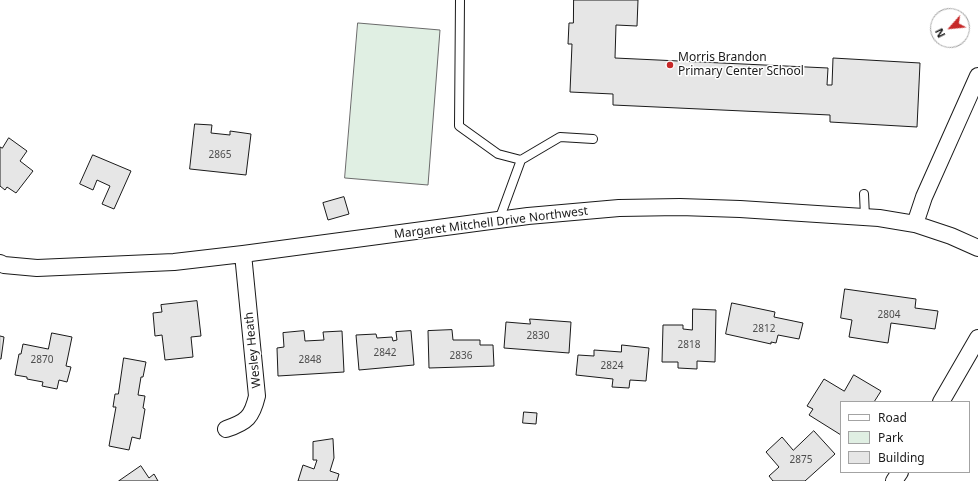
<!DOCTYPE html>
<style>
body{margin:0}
#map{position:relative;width:978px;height:481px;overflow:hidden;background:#fff;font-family:"Noto Sans",sans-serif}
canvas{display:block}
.legend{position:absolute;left:840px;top:401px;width:130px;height:72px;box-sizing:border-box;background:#fff;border:1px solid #a3a3a3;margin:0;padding:5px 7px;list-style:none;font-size:12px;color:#1a1a1a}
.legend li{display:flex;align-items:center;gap:8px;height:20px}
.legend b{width:20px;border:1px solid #a3a3a3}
.north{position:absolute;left:930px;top:8px;width:40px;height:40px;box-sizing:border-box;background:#fff;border:1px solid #a3a3a3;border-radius:50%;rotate:243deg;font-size:11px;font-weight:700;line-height:16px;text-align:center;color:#1a1a1a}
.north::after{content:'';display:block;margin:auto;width:14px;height:18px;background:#c62828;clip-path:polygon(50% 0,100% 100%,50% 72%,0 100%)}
</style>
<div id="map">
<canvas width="978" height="481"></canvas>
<ul class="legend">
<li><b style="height:5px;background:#fff"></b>Road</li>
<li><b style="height:11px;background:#e0efe3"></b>Park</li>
<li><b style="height:11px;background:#e6e6e6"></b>Building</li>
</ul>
<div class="north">N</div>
</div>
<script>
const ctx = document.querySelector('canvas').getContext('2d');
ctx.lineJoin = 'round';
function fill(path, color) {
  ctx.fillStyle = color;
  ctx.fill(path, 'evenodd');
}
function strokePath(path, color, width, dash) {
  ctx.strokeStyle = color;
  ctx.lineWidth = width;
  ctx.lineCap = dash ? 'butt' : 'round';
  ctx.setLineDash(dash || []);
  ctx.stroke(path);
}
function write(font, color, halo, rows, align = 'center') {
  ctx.font = font + ' "Noto Sans",sans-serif';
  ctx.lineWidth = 3;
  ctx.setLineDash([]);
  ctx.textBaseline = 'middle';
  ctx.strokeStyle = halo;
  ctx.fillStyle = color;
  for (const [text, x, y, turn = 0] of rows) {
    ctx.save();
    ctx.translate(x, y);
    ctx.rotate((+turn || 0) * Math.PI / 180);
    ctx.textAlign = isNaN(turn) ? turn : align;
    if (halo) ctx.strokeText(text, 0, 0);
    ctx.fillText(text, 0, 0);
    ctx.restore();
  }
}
const green = new Path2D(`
 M358 23 440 30 428 185 345 178Z`);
fill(green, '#e0efe3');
strokePath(green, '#6a6a6a', 1);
const building = new Path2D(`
 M574 0H638L637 26 616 25 615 58 828 68 827 85H832L833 58 920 63 917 127 830 122V115L613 105V94L570 92 572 44H568L569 23H573Z
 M195 124 212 125 211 133 230 135V131L251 134 246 175 190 169Z
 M9 138 27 151 20 161 33 171 16 193 7 187 5 190 0 186V147L2 148Z
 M93 155 131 171 114 209 102 204 110 186 97 180 93 190 80 184Z
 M344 197 349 214 328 220 323 203Z
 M845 289 916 299 915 308 938 311 935 329 891 323 888 343 849 337 852 320 841 318Z
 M197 301 201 336 191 337 193 357 165 360 162 335 155 336 153 313 162 312 161 305Z
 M732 303 775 312 774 317 803 323 799 339 778 335 776 343 771 342V344L726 334Z
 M693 309 716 310 715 362 697 361V369L678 368V362H662L663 325H683V329L692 330Z
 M530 319 571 322 569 353 504 348 506 322 530 324Z
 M452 330 453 340H480V345H493L494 366 429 368 428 331Z
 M304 331 305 341 324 340 323 332 342 331 344 372 278 376 277 348 284 347 283 333Z
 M411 331 414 365 359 370 356 335 376 334 377 338 392 337 393 341 397 340 396 332Z
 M52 333 72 337 66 366 71 367 67 382 59 380 57 389 42 386 43 382 27 379V377L15 375 19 354H21L23 344 48 349Z
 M0 336 4 337 1 359H0Z
 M622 345 649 348 646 381 630 380 629 388 612 387 613 379 576 375 578 355 594 356V350L621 352Z
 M124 358 146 362 143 377H141L138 395 145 396 143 408 145 409 140 439 132 437 129 450 109 446 116 407H113L115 394H118Z
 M854 375 881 391 874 402H841V435L809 415 813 409 807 406 824 379 844 391Z
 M524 412 537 413 536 424 523 423Z
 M814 431 835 454 805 481H773L769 476 779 467 766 452 782 437 793 450Z
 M333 439 334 458 330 471 339 474 337 481H298L303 465 314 469 317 460H313V442Z
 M141 466 149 478 154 474 158 481H119Z`);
fill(building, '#e6e6e6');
strokePath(building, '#1a1a1a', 1);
const lane = new Path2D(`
 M460 0 459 126 498 154 521 160
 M864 194 865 217
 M499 220 521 160 560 137 593 139`);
const street = new Path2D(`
 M915 224 924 197 978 76
 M0 263 4 265 37 268 174 262 243 254 528 216 619 208 680 207 740 209 879 218 915 224 951 236 978 248
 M941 402 978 338
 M226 429C247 422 252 417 257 396L243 254
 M894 481 900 472`);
strokePath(lane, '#1a1a1a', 10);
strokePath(street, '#1a1a1a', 18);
strokePath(lane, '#fff', 8);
strokePath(street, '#fff', 16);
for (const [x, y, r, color] of [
 [670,65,4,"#c62828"]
]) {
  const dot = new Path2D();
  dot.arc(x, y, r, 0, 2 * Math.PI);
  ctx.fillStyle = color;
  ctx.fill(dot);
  strokePath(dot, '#fff', 1.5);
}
write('10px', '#4d4d4d', null, [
 ["2865",220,155],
 ["2804",889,315],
 ["2812",764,329],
 ["2830",538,336],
 ["2818",689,345],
 ["2842",385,353],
 ["2836",461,356],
 ["2870",42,360],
 ["2848",310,360],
 ["2824",612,366],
 ["2875",801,460]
]);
write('12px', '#1a1a1a', '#fff', [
 ["Morris Brandon",678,58],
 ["Primary Center School",678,72]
], 'left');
write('12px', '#1a1a1a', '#fff', [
 ["Margaret Mitchell Drive Northwest",491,223,-7],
 ["Wesley Heath",253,350,-96]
]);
</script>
